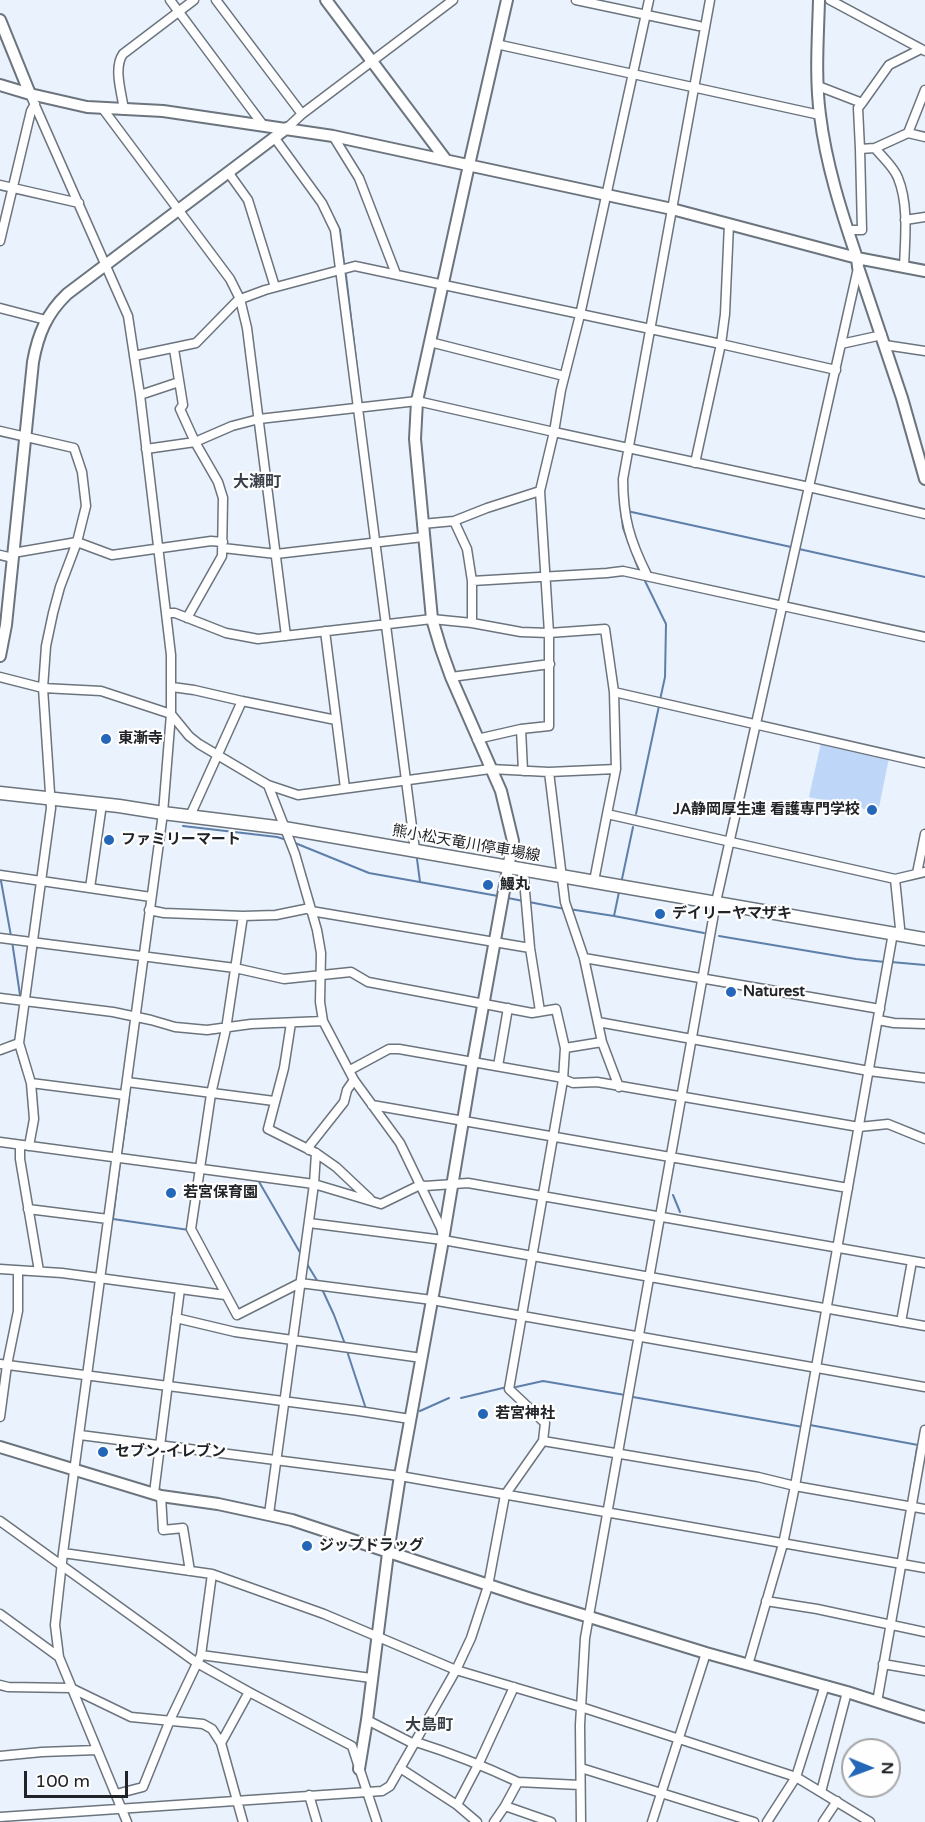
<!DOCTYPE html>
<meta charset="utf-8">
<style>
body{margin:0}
#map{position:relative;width:925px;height:1822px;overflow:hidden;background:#e9f2fd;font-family:"Varela Round",sans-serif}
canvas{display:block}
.north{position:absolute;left:841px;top:1738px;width:60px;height:60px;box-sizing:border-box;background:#fefefe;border:2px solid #a5a6a8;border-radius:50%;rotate:91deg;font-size:16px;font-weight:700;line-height:24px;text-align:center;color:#202327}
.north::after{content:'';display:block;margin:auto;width:21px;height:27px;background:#2467b8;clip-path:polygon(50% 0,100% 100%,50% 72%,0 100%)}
.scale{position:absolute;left:24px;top:1771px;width:104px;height:27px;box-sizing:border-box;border:3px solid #202327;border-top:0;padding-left:8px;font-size:18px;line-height:21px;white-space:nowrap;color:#202327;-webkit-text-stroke:4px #fefefe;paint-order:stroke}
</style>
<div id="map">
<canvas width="925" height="1822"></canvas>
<div class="north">N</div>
<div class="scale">100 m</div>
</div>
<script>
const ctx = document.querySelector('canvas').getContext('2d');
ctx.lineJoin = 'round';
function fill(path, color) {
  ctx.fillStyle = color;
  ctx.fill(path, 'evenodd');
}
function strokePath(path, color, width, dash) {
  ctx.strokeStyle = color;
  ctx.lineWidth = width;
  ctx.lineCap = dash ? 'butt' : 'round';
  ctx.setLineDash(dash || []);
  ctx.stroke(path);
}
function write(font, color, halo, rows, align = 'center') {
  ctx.font = font + ' "Varela Round","Noto Sans JP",sans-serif';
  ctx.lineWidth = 4.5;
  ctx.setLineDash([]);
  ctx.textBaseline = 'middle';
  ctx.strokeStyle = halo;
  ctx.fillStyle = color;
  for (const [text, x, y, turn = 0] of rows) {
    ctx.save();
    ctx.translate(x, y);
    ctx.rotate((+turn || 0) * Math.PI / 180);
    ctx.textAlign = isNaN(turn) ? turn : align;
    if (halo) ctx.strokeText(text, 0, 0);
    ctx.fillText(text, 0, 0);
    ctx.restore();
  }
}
fill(new Path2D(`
 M821 743 889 758 878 812 809 797Z`), '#bed6f7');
strokePath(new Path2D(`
 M255 107 264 119
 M329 209 340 230 344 263
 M346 275 360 393
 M620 501 623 528 638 568
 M627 511 791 547
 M799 549 925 577
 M645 581 666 624 665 677 660 700
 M636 814 659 706
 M183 826 277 837 287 840
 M295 843 369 873 498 896
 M417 859 420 882
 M622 879 633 827
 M1 881 11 936
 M508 898 523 901
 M529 902 565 909
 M569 909 614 916 704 933
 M614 916 619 892
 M719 936 856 959 885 962
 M12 941 20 995
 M891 962 925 965
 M16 1048 23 1071
 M121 1156 129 1099
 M120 1162 113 1219 189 1230V1228
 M258 1180 302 1256
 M673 1195 680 1212
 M307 1264 318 1282
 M322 1289 334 1315 345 1344
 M347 1351 366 1409
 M516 1387 543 1381 625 1395
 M633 1397 803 1427
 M461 1398 507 1387
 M420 1411 449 1398
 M810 1425 918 1445
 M912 1479 917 1448
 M239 1682 263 1695`), '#5e7fa9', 2);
const minor = new Path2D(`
 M170 0 263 125
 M216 0 302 114
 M576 0 699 26
 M830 0 925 51
 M496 44 820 115
 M818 86 862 103 858 108 860 149 875 148 908 133 925 137
 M30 94 128 316 140 395 171 655V714L163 813 63 1553 55 1625 59 1657 127 1822
 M862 103 889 65 921 49
 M103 109 230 279 240 299 247 328 286 636
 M124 110C122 94 113 68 123 54L194 0
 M287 128 302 114 453 0
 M908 133 925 90
 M333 136 359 178 396 274
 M274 137 322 203 335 230 415 850
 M875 148C882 157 894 167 898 178 909 205 905 239 904 267
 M228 172 248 200 275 287
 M0 185 79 203
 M905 220 925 217
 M848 230H862L860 149
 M0 241 31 111 35 104
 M0 308 46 320
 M430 342 564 376
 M841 344 882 335
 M885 345 925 351
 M174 349 183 405 180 409 195 442 218 482 223 498 222 556 187 618
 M134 356 196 343 238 300 265 290 355 266 721 344 725 314 729 224
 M140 395 179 382
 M0 431 74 448 82 472 86 506 77 542 60 587 53 613 46 646 43 688 0 677
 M146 449 195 442 232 426 259 419 417 401 554 432 561 390 580 315 649 0
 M695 463 721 344 836 370
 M454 521 467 549 472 581V623
 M422 524 454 521 487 508 540 491
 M223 548 276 554 423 537
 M13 553 77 542 112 555 211 541 223 542
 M0 555 13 558
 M647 575C630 541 623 518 623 479L710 0
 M472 581 607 573 623 571 925 637
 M167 613H175L226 633 258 639 432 619 472 623 521 632 549 633V726L521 729 477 739
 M325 631 345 788
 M451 677 550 664
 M172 687 194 690 242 701 336 720
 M614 692 925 763
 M521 729 523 771
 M268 785 295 854 317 930 321 953 320 1002 323 1021 354 1080 400 1143 441 1228 443 1237
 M607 814 616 769 614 692 605 629 549 633 540 491 554 432 809 487 925 514
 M190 816 242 701
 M523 869 530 948 540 1011
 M917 873 925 834
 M0 875 151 897
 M895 879 900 928 897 934
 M594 881 607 814 895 879 925 872
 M90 888 102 804
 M310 908 276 915 243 916 226 1029 211 1094 191 1229 237 1315 300 1283 432 1300 925 1387
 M149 910 164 913 243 916
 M311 911 530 948
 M0 938 235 968 284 979 351 972 368 982 532 1013 556 1009 565 1048 563 1080 509 1389 545 1423 543 1441 505 1495 488 1586 471 1638 456 1670 390 1786 382 1791 0 1817
 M584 958 880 1009
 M0 998 113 1012 151 1020 175 1027 207 1030 251 1024 323 1021
 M878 1020 894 1023 925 1024
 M598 1022 869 1071 925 1078
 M291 1023 284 1068 268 1129 316 1153 336 1167 370 1199
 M602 1042 619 1087
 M565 1048 602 1042 584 958 565 902 549 772 616 769
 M0 1050 19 1043
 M498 1066 508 1008
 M350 1070 389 1049H399L558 1077 573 1083 597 1082 859 1127 888 1124 925 1139
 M127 1082 274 1101
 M31 1083 125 1095
 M372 1105 848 1188
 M0 1142 314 1184 381 1204 420 1185 425 1186 468 1183 925 1263
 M20 1145V1159L39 1271
 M29 1146 34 1119 31 1083 19 1043 51 808 43 688 101 691 171 714 189 736 199 744 268 785 298 795 490 769 549 772
 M309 1150 310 1145 344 1102 347 1090 354 1080
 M28 1209 108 1219
 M309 1223 443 1240 925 1326
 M0 1269 62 1273 225 1295
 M176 1318 235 1332 422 1358
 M901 1322 912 1261
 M0 1364 359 1411 410 1419
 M0 1417 7 1365 18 1311V1271
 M80 1435 400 1476 925 1568
 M543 1441 758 1477 795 1486 925 1509
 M154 1493 180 1289
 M161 1496 163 1530 183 1528 190 1571
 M269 1514 314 1184 316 1153
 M0 1521 197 1663 249 1692 221 1743 243 1822
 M63 1553 212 1574 324 1614 456 1670 581 1707 796 1777 870 1822
 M766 1601 817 1609 925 1632
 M0 1614 59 1657
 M201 1655 212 1574
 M883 1664 925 1671
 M748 1665 783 1544 795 1486 893 933
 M0 1685 8 1687 71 1688 131 1717 203 1724 212 1729 221 1743
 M249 1692 352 1746 377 1822
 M877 1702 925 1430
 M367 1720 412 1743 416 1742C451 1753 484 1766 518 1782
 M0 1756 42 1752 97 1750
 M400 1768 457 1805 477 1822
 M581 1768 754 1822
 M821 1792 847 1692
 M116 1794 143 1787 170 1720 201 1655 371 1678
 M309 1795 317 1822
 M457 1805 479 1763 514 1687
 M494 1822 505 1806
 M551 1822 505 1806 518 1782 580 1785
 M581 1822 580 1725 585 1638 716 902 858 268
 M652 1822 706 1653
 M767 1822 796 1777 825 1685
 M823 1822 837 1801`);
const tertiary = new Path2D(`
 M326 0 446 160
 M819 0C818 38 815 77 820 115 826 164 841 211 857 258L858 267 902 398 925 479
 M0 20 30 94
 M0 85 30 94 87 107 163 111 333 136 672 209 857 258 925 271
 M0 656 6 625 33 362C38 334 47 313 67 294L287 128
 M0 1447 161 1496 218 1504 292 1520 528 1598 706 1653 847 1692 925 1717
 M359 1769 367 1720 388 1553 400 1476 443 1240 473 1061 513 841 501 791 451 677 441 649 432 619 415 439 417 401 469 165 507 0`);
const secondary = new Path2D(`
 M0 793 119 806 163 813 284 828 925 939`);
strokePath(minor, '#6c747d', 11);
strokePath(tertiary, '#6c747d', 14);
strokePath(secondary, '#6c747d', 15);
strokePath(minor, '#fff', 8);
strokePath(tertiary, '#fff', 10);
strokePath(secondary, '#fff', 12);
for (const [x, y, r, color] of [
 [106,739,6,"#2467b8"],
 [872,810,6,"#2467b8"],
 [109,840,6,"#2467b8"],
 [488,885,6,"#2467b8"],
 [660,914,6,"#2467b8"],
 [731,992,6,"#2467b8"],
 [171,1193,6,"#2467b8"],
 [483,1414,6,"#2467b8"],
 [103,1452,6,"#2467b8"],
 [307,1546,6,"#2467b8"]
]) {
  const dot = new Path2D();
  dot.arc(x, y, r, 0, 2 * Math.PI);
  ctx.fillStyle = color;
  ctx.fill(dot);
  strokePath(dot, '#fefefe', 2);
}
write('bold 15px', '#202327', '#fefefe', [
 ["東漸寺",118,739],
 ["JA静岡厚生連 看護専門学校",860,810,"right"],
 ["ファミリーマート",121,840],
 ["鰻丸",500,885],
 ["デイリーヤマザキ",672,914],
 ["Naturest",743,992],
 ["若宮保育園",183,1193],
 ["若宮神社",495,1414],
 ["セブン-イレブン",115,1452],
 ["ジップドラッグ",319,1546]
], 'left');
write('15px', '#202327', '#fefefe', [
 ["熊小松天竜川停車場線",466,844,10]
]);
write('bold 16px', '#393f48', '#fefefe', [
 ["大瀬町",257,483],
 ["大島町",429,1726]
]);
</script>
